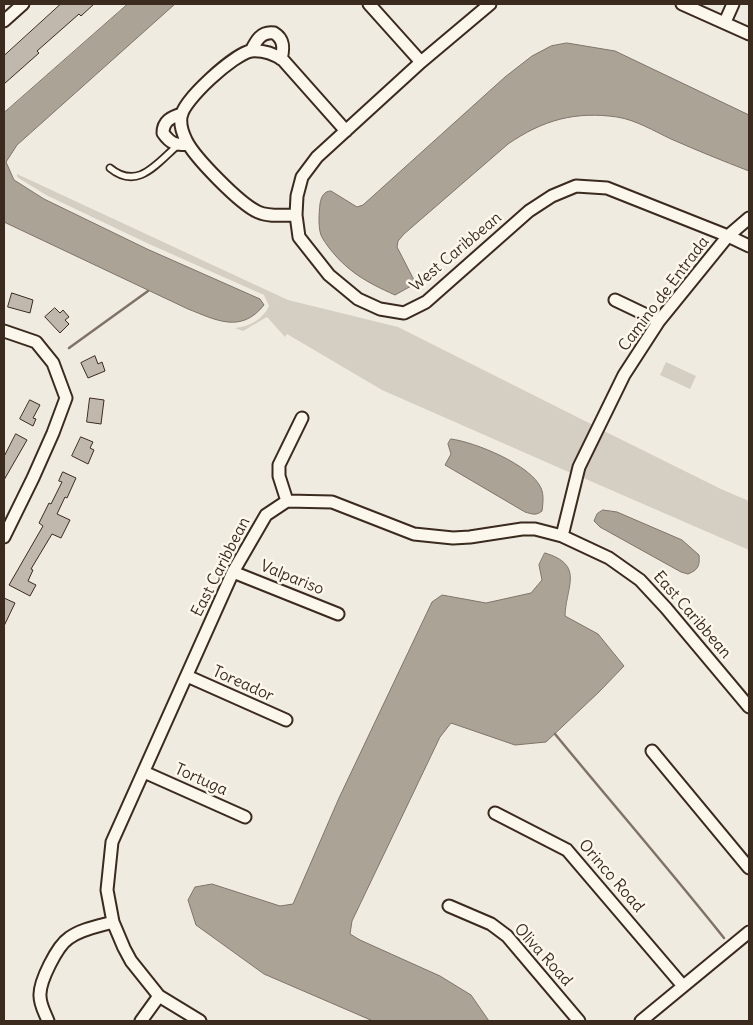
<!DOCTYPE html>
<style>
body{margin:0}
#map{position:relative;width:753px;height:1025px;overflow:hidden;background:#f0ebe0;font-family:Delius,sans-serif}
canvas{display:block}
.frame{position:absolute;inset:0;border:5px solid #3b2a1e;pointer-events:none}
</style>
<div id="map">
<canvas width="753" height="1025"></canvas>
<div class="frame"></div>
</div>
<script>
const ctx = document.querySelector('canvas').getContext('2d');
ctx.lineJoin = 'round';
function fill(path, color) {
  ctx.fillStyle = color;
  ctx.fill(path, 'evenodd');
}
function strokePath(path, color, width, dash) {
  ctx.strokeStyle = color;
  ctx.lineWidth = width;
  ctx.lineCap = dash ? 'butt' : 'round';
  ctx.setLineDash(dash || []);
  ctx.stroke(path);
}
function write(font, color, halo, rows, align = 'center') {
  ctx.font = font + ' Delius,sans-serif';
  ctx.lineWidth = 5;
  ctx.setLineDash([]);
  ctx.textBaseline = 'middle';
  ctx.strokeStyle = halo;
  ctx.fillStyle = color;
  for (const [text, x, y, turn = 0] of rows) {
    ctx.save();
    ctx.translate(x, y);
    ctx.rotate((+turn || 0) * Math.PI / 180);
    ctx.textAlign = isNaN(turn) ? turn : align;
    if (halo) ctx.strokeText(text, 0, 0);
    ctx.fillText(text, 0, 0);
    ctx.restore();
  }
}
fill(new Path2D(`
 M17 174 288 300 398 327 593 425 571 473 382 390 287 334 285 337 267 317 243 331 235 328C249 327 263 319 269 306L264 295 149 244 46 195 17 177Z
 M666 362 696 376 690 389 660 375Z
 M602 430 721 489 749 501V550L581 477Z`), '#d5cec3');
const water = new Path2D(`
 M128 4H175L17 145 6 162 14 180 44 199 147 249 260 299 264 305C241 334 216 320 188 309L4 222V113Z
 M567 43 615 51 749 115V171C723 161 696 150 671 139 654 131 636 120 617 117 575 111 543 120 508 144L404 234 398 241 397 247 414 280 413 285 395 295C366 282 346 271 327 245 325 242 322 238 321 235 318 227 319 213 320 204 321 197 324 191 331 191L357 207 363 205 505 77 532 56 551 46Z
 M451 439C475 442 531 465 541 488 544 495 543 503 542 511 536 516 532 514 525 512L445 465 451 454 448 444Z
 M603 510 617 512 682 540 699 555C700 566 698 570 688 574L681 572 600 527 594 521 597 514Z
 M545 553C585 565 566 586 565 616L598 634 624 666 599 692 546 742 515 745 451 723 440 737 352 921 350 934 360 940 440 976 471 995 489 1021H373L264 974 196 925 188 900 195 887 212 884 280 906 293 904 339 798 432 602 442 595 486 603 531 593 542 580 539 565Z`);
fill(water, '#aca397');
strokePath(water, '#7f7367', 1);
strokePath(new Path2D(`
 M69 348 148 291
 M555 734C611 802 669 869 724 938`), '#7f7367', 2.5);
const building = new Path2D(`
 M61 4H94L81 16 79 14 37 51 39 53 4 84V56Z
 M12 293 33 300 30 313 8 307Z
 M55 308 60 313 63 310 69 317 65 320 69 324 60 333 45 317Z
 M95 356 98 364 102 362 105 371 88 378 81 363Z
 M90 398 104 400 101 424 87 422Z
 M30 400 40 405 33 418 36 419 33 426 20 419Z
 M16 434 27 440 4 480V457Z
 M81 437 93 442 90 448 94 450 88 464 72 456Z
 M63 472 76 478 67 498 65 497 57 514 70 520 61 538 52 534 31 569 33 570 28 581 36 585 30 596 9 585 43 526 39 523 49 503 51 504 62 482 59 481Z
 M4 598 15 603 4 626Z`);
fill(building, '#c0b8ad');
strokePath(building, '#3b2a1e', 1);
const lane = new Path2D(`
 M110 168C138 191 157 163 178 145`);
const street = new Path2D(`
 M369 4 421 62
 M490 4 421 62 317 157 302 177 297 196 296 215 299 237 329 275 358 299 380 309 404 313 426 302 529 211 552 196 576 186 607 188 728 236 749 246
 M682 4 749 34
 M4 21 23 4
 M725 22 733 4
 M251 51C256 41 261 31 274 33 284 39 284 48 281 59
 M182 114C171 117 163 121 163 133 170 143 176 146 188 144
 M296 215C283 215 269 217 258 212 240 204 194 157 186 140 183 134 180 124 181 117 183 100 234 54 251 51 262 50 274 54 283 60L346 131
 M615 300 659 321
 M4 331 36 342 53 363 66 398 53 433 33 478 4 537
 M287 501 279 476V465L302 418
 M562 536 579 467 624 375 659 321 728 236 749 218
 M233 572 338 614
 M187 676 286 720
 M652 751 749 868
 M144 772 245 817
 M495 813 567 850 683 986
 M449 906 491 924 507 936 579 1021
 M48 1021C45 1013 40 1005 40 996 39 982 57 946 69 938 81 929 99 926 113 922
 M141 1021 159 996
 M200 1021 159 996 131 961 124 948 113 922 107 890 112 842 233 572 266 515 287 501 332 502 414 534 453 538 470 537 522 529H535L562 536 609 558 640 580 666 608 749 707
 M641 1021 749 932`);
strokePath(lane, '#3b2a1e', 9);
strokePath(street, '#3b2a1e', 15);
strokePath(lane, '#fbf7ec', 5.5);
strokePath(street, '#fbf7ec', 11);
write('16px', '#3b2a1e', '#fbf7ec', [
 ["West Caribbean",456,252,-40],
 ["Camino de Entrada",664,294,-53],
 ["East Caribbean",221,567,-63],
 ["Valpariso",292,578,22],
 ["East Caribbean",692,615,49],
 ["Toreador",243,684,24],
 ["Tortuga",201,780,24],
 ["Orinco Road",611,876,49],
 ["Oliva Road",543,955,48]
]);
</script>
